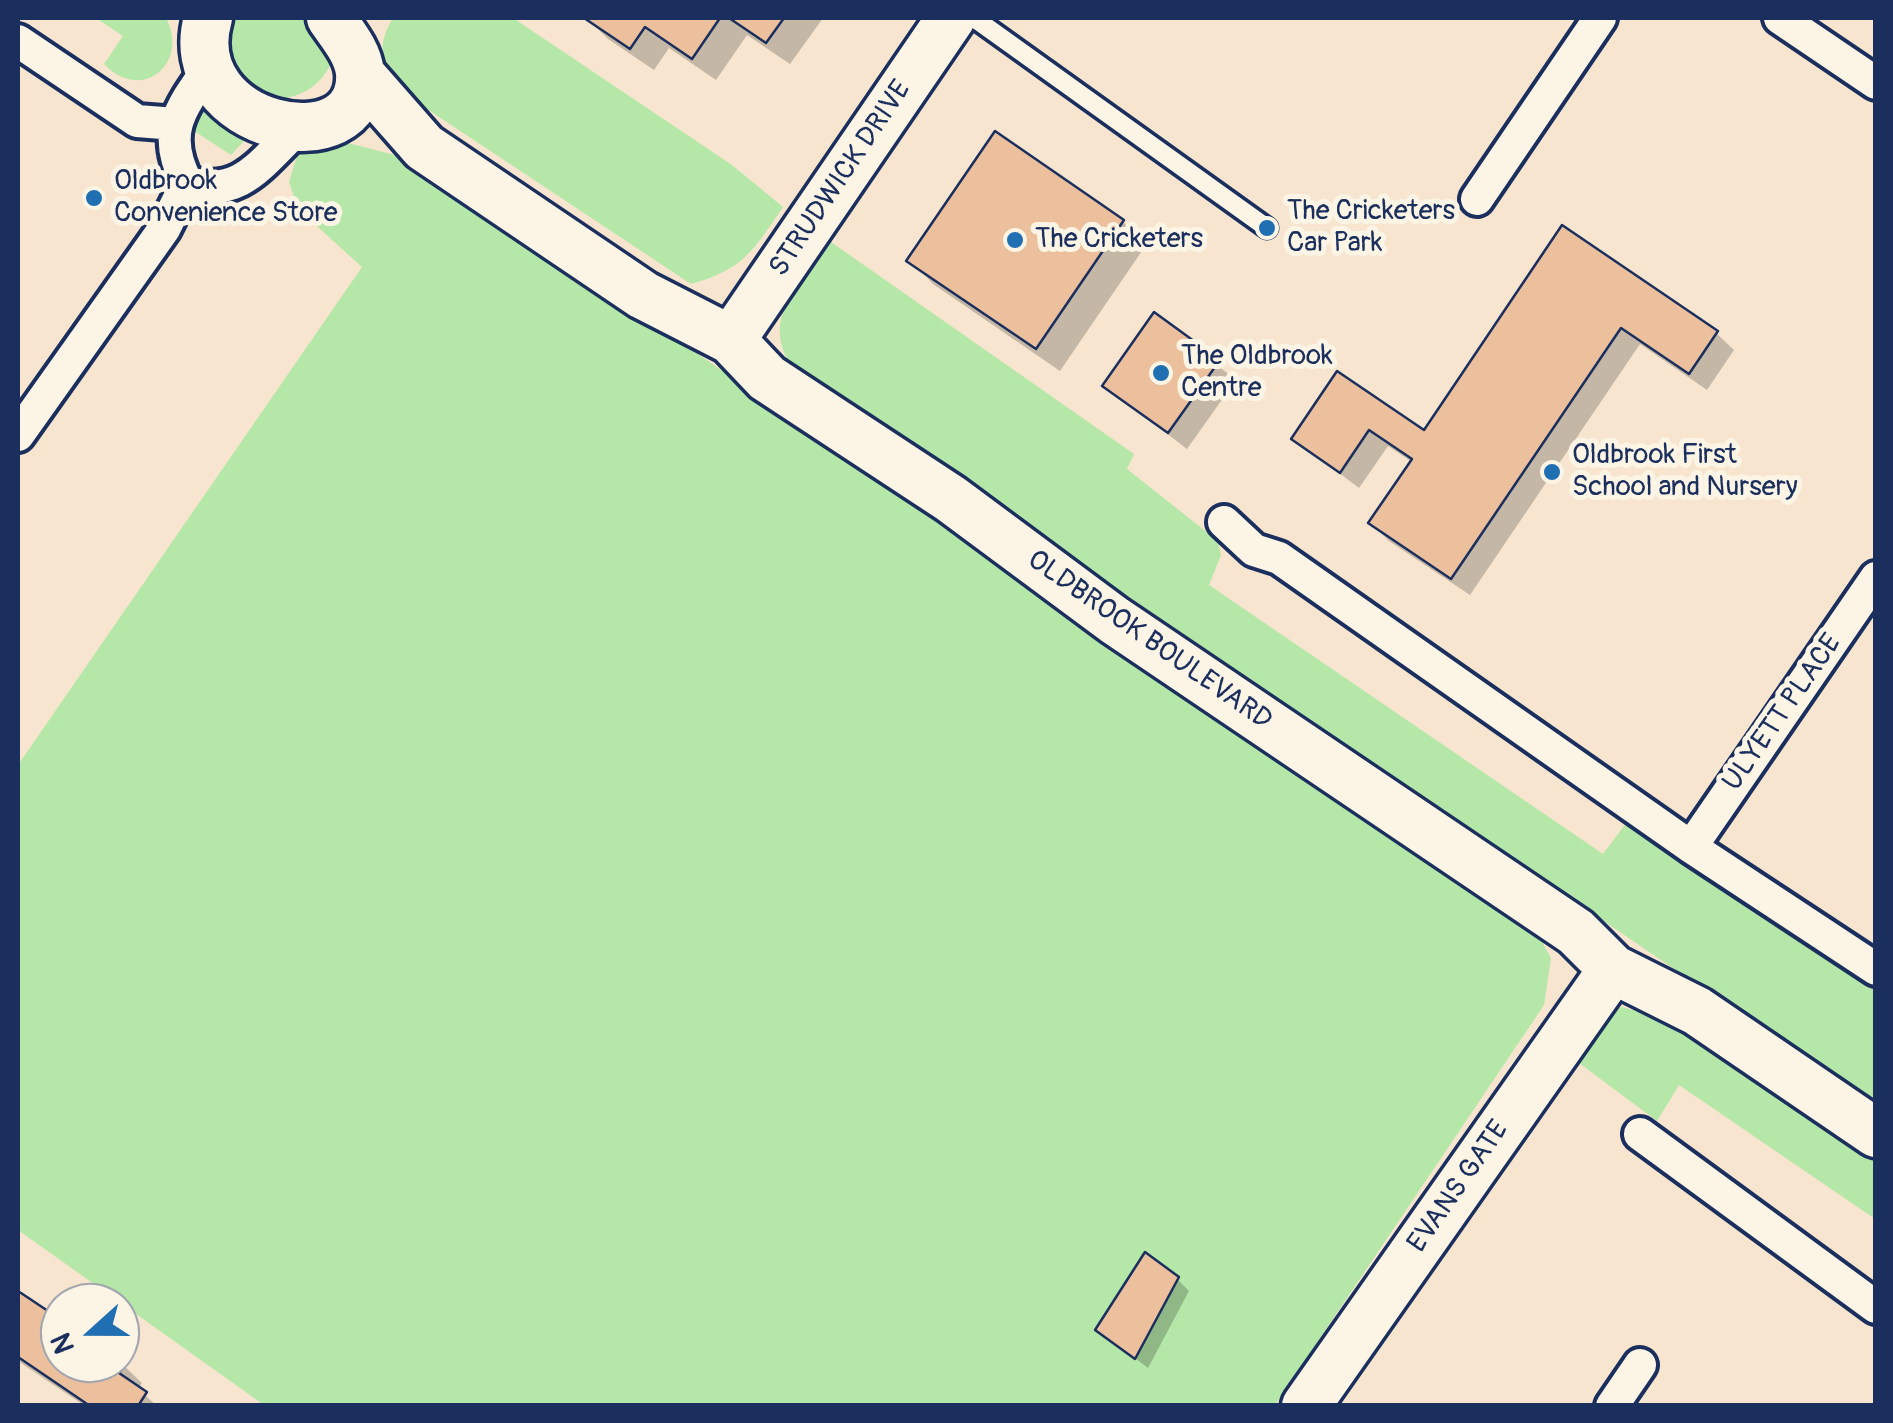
<!DOCTYPE html>
<style>
body{margin:0}
#map{position:relative;width:1893px;height:1423px;overflow:hidden;background:#f7e5cf;font-family:Pangolin,sans-serif}
canvas{display:block}
.frame{position:absolute;inset:0;border:20px solid #1b2f5e;pointer-events:none}
.north{position:absolute;left:40px;top:1283px;width:100px;height:100px;box-sizing:border-box;background:#fcf5e5;border:2px solid #a2a6af;border-radius:50%;rotate:249deg;font-size:28px;font-weight:700;line-height:40px;text-align:center;color:#1b2f5e}
.north::after{content:'';display:block;margin:auto;width:35px;height:45px;background:#1f6fb2;clip-path:polygon(50% 0,100% 100%,50% 72%,0 100%)}
</style>
<div id="map">
<canvas width="1893" height="1423"></canvas>
<div class="frame"></div>
<div class="north">N</div>
</div>
<script>
const ctx = document.querySelector('canvas').getContext('2d');
ctx.lineJoin = 'round';
function fill(path, color) {
  ctx.fillStyle = color;
  ctx.fill(path, 'evenodd');
}
function strokePath(path, color, width, dash) {
  ctx.strokeStyle = color;
  ctx.lineWidth = width;
  ctx.lineCap = dash ? 'butt' : 'round';
  ctx.setLineDash(dash || []);
  ctx.stroke(path);
}
function write(font, color, halo, rows, align = 'center') {
  ctx.font = font + ' Pangolin,sans-serif';
  ctx.lineWidth = 10;
  ctx.setLineDash([]);
  ctx.textBaseline = 'middle';
  ctx.strokeStyle = halo;
  ctx.fillStyle = color;
  for (const [text, x, y, turn = 0] of rows) {
    ctx.save();
    ctx.translate(x, y);
    ctx.rotate((+turn || 0) * Math.PI / 180);
    ctx.textAlign = isNaN(turn) ? turn : align;
    if (halo) ctx.strokeText(text, 0, 0);
    ctx.fillText(text, 0, 0);
    ctx.restore();
  }
}
fill(new Path2D(`
 M96 18H166C190 63 142 104 104 64L123 36Z
 M211 18H311L332 61C318 97 271 112 239 84 225 72 218 36 211 18Z
 M393 18H513L732 165 783 207C753 251 744 269 691 284L418 103C390 73 369 58 393 18Z
 M204 94 256 128 231 155 188 127Z
 M325 137 414 160 1532 924 1551 958 1544 1005 1275 1405H264L18 1230V765L362 267 298 209 289 182 298 152Z
 M831 242 1134 454 1127 469 1218 541 1221 555 1209 585 1603 854 1630 818 1875 987V1106L793 368C758 318 801 283 831 242Z
 M1622 1007 1675 1022 1875 1159V1219L1679 1085 1657 1121 1571 1057 1609 1013Z`), '#b5e7a8');
fill(new Path2D(`
 M587 18H823L790 64 747 35 716 80 669 48 654 70 608 39Z
 M1123 222 1146 245 1060 371 933 284 910 260Z
 M1563 228 1716 333 1734 350 1707 390 1640 344 1470 595 1389 541 1371 523 1412 462 1388 446 1359 488 1294 439 1338 374 1424 433Z
 M1155 316 1236 380 1187 449 1105 386Z
 M1177 1279 1189 1291 1148 1368 1098 1330Z
 M18 1294 60 1322V1363L120 1362 142 1383 138 1389 157 1406H85L18 1361Z`), '#0003');
const building = new Path2D(`
 M584 18H720L692 59 645 27 630 49Z
 M729 18H784L766 43Z
 M995 131 1124 220 1036 349 906 261Z
 M1562 225 1718 331 1689 374 1621 328 1451 579 1368 523 1412 459 1369 430 1340 473 1291 439 1337 371 1424 430Z
 M1154 312 1220 360 1168 433 1102 386Z
 M1145 1252 1179 1277 1135 1359 1095 1330Z
 M18 1291 60 1319V1363H120V1359L126 1363 119 1373 147 1392 138 1406H90L18 1357Z`);
fill(building, '#ecc09c');
strokePath(building, '#1b2f5e', 2.5);
const lane = new Path2D(`
 M974 18 1267 228`);
const street = new Path2D(`
 M1780 18 1876 83
 M18 41 137 121 176 124
 M209 68C179 110 161 134 187 183 240 199 261 163 297 129
 M1477 199 1600 18
 M18 435 164 229 187 183
 M1224 522 1254 550 1279 558 1691 847 1876 969
 M1691 847 1876 578
 M1640 1134 1876 1307
 M1612 1406 1640 1365`);
const secondary = new Path2D(`
 M208 18C176 130 366 168 360 73 358 52 342 34 331 18
 M360 74 424 147 643 295 731 340 767 378 951 499 1114 620 1576 932 1613 969 1697 1011 1876 1133
 M731 340 951 18
 M1306 1406 1613 969`);
strokePath(lane, '#1b2f5e', 25);
strokePath(street, '#1b2f5e', 40);
strokePath(secondary, '#1b2f5e', 55);
strokePath(lane, '#fcf5e5', 18);
strokePath(street, '#fcf5e5', 32);
strokePath(secondary, '#fcf5e5', 48);
for (const [x, y, r, color] of [
 [94,198,10,"#1f6fb2"],
 [1267,228,10,"#1f6fb2"],
 [1015,240,10,"#1f6fb2"],
 [1161,373,10,"#1f6fb2"],
 [1552,472,10,"#1f6fb2"]
]) {
  const dot = new Path2D();
  dot.arc(x, y, r, 0, 2 * Math.PI);
  ctx.fillStyle = color;
  ctx.fill(dot);
  strokePath(dot, '#fcf5e5', 4);
}
write('28px', '#1b2f5e', '#fcf5e5', [
 ["STRUDWICK DRIVE",841,179,-56],
 ["OLDBROOK BOULEVARD",1149,641,35],
 ["ULYETT PLACE",1783,713,-55],
 ["EVANS GATE",1459,1187,-55]
]);
write('28px', '#1b2f5e', '#fcf5e5', [
 ["Oldbrook",114,182],
 ["Convenience Store",114,214],
 ["The Cricketers",1287,212],
 ["Car Park",1287,244],
 ["The Cricketers",1035,240],
 ["The Oldbrook",1181,357],
 ["Centre",1181,389],
 ["Oldbrook First",1572,456],
 ["School and Nursery",1572,488]
], 'left');
</script>
